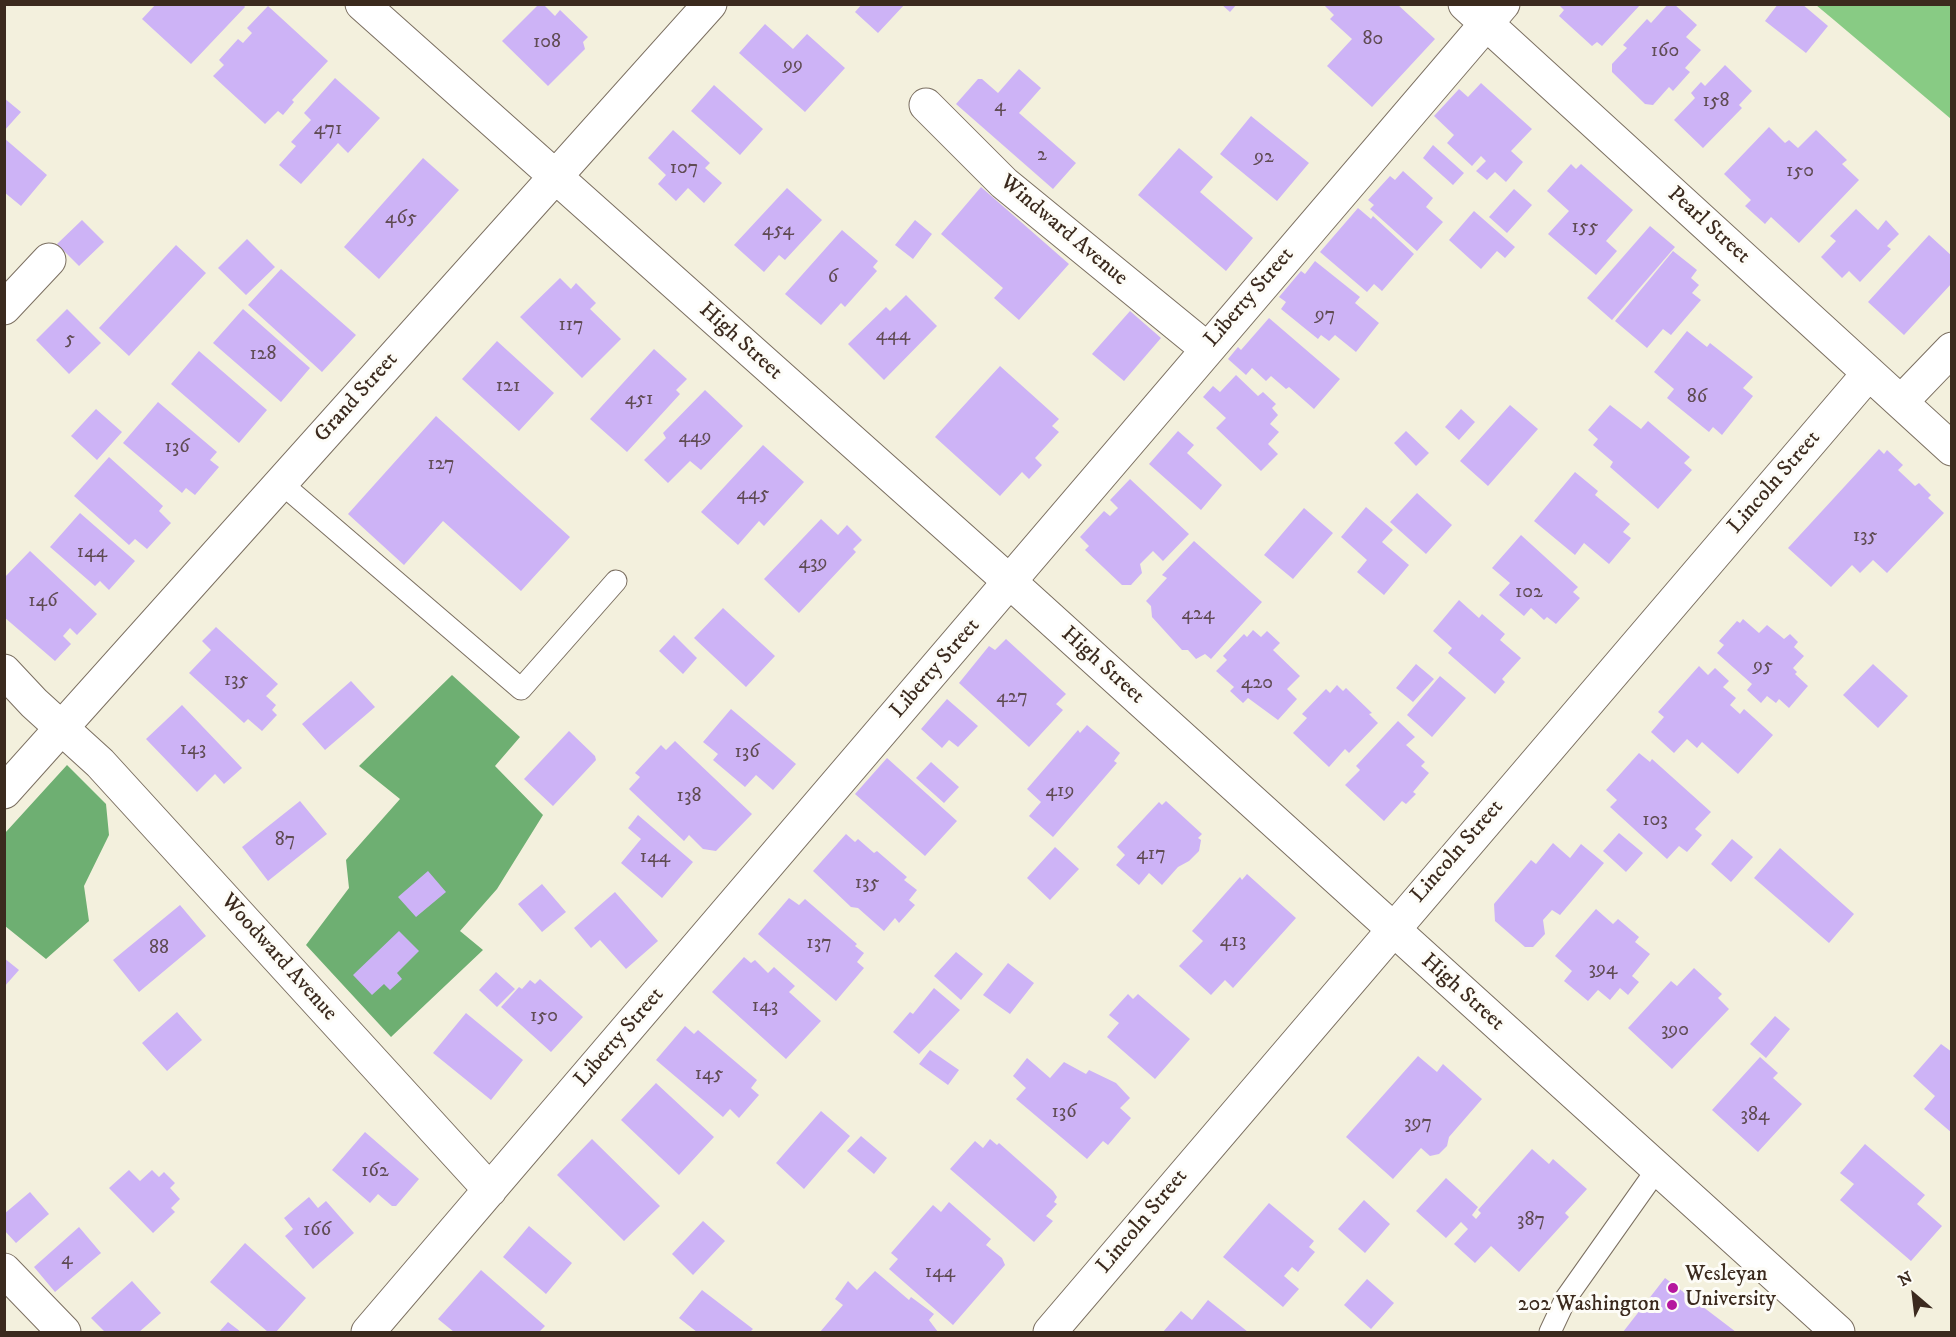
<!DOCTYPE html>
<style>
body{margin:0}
#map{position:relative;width:1956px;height:1337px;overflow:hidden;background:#f3f0dd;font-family:"IM FELL DW Pica",serif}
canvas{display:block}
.frame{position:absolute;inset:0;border:6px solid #3b2a1e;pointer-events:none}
.north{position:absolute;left:1884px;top:1265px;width:60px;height:60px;-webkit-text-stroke:4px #fdfcf7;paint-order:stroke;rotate:332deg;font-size:16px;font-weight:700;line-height:24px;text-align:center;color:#3b2a1e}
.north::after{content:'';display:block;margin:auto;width:21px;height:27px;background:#3b2a1e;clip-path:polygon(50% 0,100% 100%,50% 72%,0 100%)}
</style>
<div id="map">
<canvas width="1956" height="1337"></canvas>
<div class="frame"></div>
<div class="north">N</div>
</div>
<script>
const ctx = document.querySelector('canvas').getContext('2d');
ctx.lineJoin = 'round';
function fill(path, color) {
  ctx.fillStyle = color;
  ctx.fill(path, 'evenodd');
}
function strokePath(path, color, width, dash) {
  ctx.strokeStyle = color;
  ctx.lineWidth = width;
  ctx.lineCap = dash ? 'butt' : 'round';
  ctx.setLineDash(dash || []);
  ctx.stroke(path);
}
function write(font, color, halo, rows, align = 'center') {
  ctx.font = font + ' "IM FELL DW Pica",serif';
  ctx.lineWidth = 6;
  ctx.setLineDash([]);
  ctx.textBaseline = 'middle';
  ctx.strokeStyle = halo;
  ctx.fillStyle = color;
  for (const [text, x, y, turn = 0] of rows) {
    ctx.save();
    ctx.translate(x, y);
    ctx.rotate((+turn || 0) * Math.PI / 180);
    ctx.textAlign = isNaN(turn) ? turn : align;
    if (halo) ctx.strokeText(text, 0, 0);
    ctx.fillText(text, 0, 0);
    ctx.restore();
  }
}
fill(new Path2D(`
 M1816 5H1951V119L1834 20Z`), '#88cb84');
fill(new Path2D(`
 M452 675 520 737 495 766 543 815 497 889 460 931 483 950 391 1037 306 945 349 888 346 860 400 799 359 766Z
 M67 765 106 804 109 835 84 886 89 921 46 959 5 926V833Z`), '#6eaf72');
fill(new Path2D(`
 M156 4H243L245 7 191 64 142 19Z
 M539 4H543L555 16 560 10 588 37 583 42 585 49 548 86 502 41Z
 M862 4H905L878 33 855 12Z
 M1221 4H1237L1230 12Z
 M1323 4H1397L1435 39 1372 107 1327 66 1352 39 1330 19 1334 15Z
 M1558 4H1641L1602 46 1597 42 1592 46 1559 16 1564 10Z
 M1668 4H1674L1697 25 1686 37 1701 50 1685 68 1690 72 1673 91 1669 87 1653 105 1645 104 1612 72V64L1627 48 1623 45 1647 19 1651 23Z
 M1778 4H1802L1828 26 1806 53 1765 21Z
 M268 6 328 61 292 100 294 102 283 115 278 111 265 124 213 76 224 65 219 60 238 39 243 43 252 33 247 28Z
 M765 24 793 49 807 34 845 68 805 112 739 53Z
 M1725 65 1752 91 1739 105 1742 108 1703 148 1674 120 1695 98 1691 93 1701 82 1705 86Z
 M1019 69 1041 88 1019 113 1076 163 1053 189 956 104 978 79H982L998 93Z
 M335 78 380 118 348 153 338 143 301 184 279 165 296 146 291 142 311 120 304 113Z
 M1481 83 1532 129 1511 151 1523 162 1506 182 1495 172 1487 180 1476 171 1486 161 1481 156 1472 166 1447 143 1454 135 1434 116 1459 89 1468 97Z
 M714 85 763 129 740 155 691 111Z
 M4 98 21 112 4 131Z
 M1251 116 1309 163 1277 201 1220 154Z
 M1769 127 1785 143 1789 140 1798 148 1816 130 1847 160 1842 164 1859 180 1799 243 1771 217 1765 224 1745 206 1751 200 1724 174Z
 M673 130 710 163 705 168 722 183 704 203 688 188 676 201 658 184 666 175 648 158Z
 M4 138 47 175 21 206 4 192Z
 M1433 145 1464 173 1453 185 1423 158Z
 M1179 148 1213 177 1200 192 1253 238 1226 271 1138 195Z
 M423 158 459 190 379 279 344 247Z
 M1571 164 1576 169 1581 164 1633 210 1606 241 1617 251 1596 275 1548 234 1569 211 1547 191Z
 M1403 171 1433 198 1426 207 1443 222 1417 251 1370 209 1374 205 1368 200 1390 176 1395 180Z
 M981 187 1069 264 1019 320 994 298 1003 288 941 234Z
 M787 188 822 220 785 260 779 255 764 272 734 245Z
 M1514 189 1532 205 1507 233 1489 217Z
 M1358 208 1371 219 1373 216 1414 254 1382 291 1374 284 1367 292 1320 252Z
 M1856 209 1878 230 1886 220 1899 234 1887 246 1891 249 1860 282 1849 271 1842 278 1821 257 1836 241 1830 236Z
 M1474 211 1515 247 1505 258 1497 251 1481 269 1449 240Z
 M82 220 104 242 79 266 57 244Z
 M915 220 932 234 913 259 895 245Z
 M1650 226 1675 247 1612 320 1587 298Z
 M842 230 878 261 873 267 877 271 845 307 841 303 821 325 785 294Z
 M1929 235 1952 256V283L1904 335 1868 302Z
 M247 239 275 267 246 295 218 268Z
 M176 245 206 273 129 356 99 328Z
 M1673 251 1697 270 1691 278 1699 285 1692 293 1701 300 1671 335 1663 329 1647 348 1615 321Z
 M1315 261 1360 297 1355 303 1379 323 1356 352 1335 335 1329 341 1321 335 1318 339 1281 309 1286 302 1279 297 1301 271 1305 274Z
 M281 269 356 335 322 372 248 305Z
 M560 278 571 289 576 283 596 303 590 309 621 339 582 378 520 317Z
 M906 295 937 326 884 380 848 344 886 307 890 311Z
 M67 309 101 343 69 374 36 340Z
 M243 309 310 368 281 402 213 343Z
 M1130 311 1161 338 1124 381 1092 354Z
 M1269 318 1340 379 1314 409 1289 387 1286 389 1271 376 1266 381 1252 368 1246 375 1228 359 1238 347 1241 350Z
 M1687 331 1707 347 1710 343 1753 377 1743 388 1753 396 1722 435 1713 427 1709 432 1667 398 1674 389 1654 372Z
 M497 341 554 393 519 431 462 379Z
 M654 349 687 379 676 390 680 394 627 452 590 419Z
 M199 351 267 410 239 443 171 384Z
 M1000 366 1059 419 1052 426 1059 432 1035 458 1042 465 1029 479 1022 472 1000 496 935 437Z
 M1236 375 1258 396 1263 392 1276 404 1272 408 1278 415 1270 424 1279 432 1268 444 1278 454 1261 471 1216 428 1226 418 1203 397 1213 386 1220 392Z
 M705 390 743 426 701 470 690 461 668 483 644 460 666 438 663 433Z
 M158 402 217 452 210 460 219 467 195 495 186 488 182 493 123 443Z
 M1510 405 1538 429 1488 486 1460 461Z
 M1610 405 1641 429 1648 421 1690 457 1684 463 1692 470 1658 509 1610 467 1613 462 1593 445 1598 439 1588 430Z
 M96 409 122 432 97 460 71 436Z
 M1461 409 1475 422 1459 440 1445 427Z
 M436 416 570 537 521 591 443 521 404 565 348 514Z
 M1178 431 1194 445 1187 453 1222 485 1201 510 1149 464Z
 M1406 431 1429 453 1416 466 1394 443Z
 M763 445 804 482 764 526 759 521 738 545 701 512Z
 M1879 449 1884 454 1887 450 1903 465 1898 470 1915 486 1919 483 1931 495 1928 498 1944 513 1887 573 1873 560 1860 573 1852 565 1831 587 1788 548Z
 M109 457 163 506 159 511 171 523 147 549 135 539 129 545 74 496Z
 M1575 472 1598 491 1595 495 1630 524 1623 532 1631 538 1609 564 1584 543 1575 555 1534 521Z
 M1130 479 1189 534 1163 561 1153 551 1140 564 1142 573 1131 585H1122L1085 550 1089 546 1080 537 1104 511 1110 516 1118 508 1110 500Z
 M1417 493 1452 525 1426 554 1390 522Z
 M1366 507 1393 530 1382 542 1409 565 1384 595 1357 572 1367 560 1341 537Z
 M1304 508 1333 533 1293 579 1264 555Z
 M80 513 135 561 109 590 100 581 95 586 50 547Z
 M821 519 838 535 847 525 862 540 853 549 856 552 799 613 764 579Z
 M1521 535 1578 587 1573 592 1580 598 1556 624 1547 617 1544 620 1531 608 1524 616 1499 595 1510 583 1492 568Z
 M1194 541 1262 602 1211 659 1205 654 1196 659 1188 650H1182L1152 617 1151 606 1146 601 1167 578 1162 575Z
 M30 551 97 614 77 635 70 628 63 636 71 644 55 661 4 617V578Z
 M1459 600 1479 618 1482 614 1505 634 1500 640 1521 658 1502 679 1505 682 1495 694 1448 653 1452 648 1433 631Z
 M723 608 775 656 746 687 694 638Z
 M1743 619 1759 633 1767 625 1784 639 1790 634 1798 642 1794 647 1804 656 1793 668 1797 672 1795 674 1808 686 1789 708 1779 699 1776 703 1767 696 1761 703 1747 690 1752 684 1717 653 1724 645 1719 641 1737 621 1740 623Z
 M216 627 278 684 266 696 276 705 272 710 277 715 262 731 248 719 244 723 189 673 211 650 202 641Z
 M1253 630 1261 637 1267 631 1280 643 1273 650 1300 676 1287 689 1297 699 1278 720 1248 698 1243 703 1230 691 1234 687 1216 671 1227 660 1223 656 1244 634 1247 637Z
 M674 635 697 658 683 674 659 651Z
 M1006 639 1066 694 1056 704 1063 710 1029 747 959 683 989 646 995 650Z
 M1416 664 1434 679 1413 702 1396 688Z
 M1873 664 1908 696 1878 728 1843 695Z
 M1699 666 1708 675 1715 668 1729 681 1723 687 1736 698 1730 705 1740 714 1744 709 1773 735 1738 774 1702 742 1697 748 1687 739 1674 753 1651 732 1664 717 1658 712Z
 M1440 676 1466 698 1432 737 1407 715Z
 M351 681 375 707 325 750 302 724Z
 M1337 685 1343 691 1346 688 1372 713 1369 714 1378 723 1349 753 1345 749 1329 767 1293 733 1307 718 1302 714 1326 689 1330 693Z
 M947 699 978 726 958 747 949 740 942 748 921 729Z
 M182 705 242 768 224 784 215 774 197 792 146 739Z
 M731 709 796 764 773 790 756 775 745 787 713 760 718 754 703 742Z
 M1398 721 1415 737 1406 745 1425 762 1421 766 1429 773 1413 792 1416 794 1406 804 1402 801 1384 821 1345 785 1360 770 1356 766Z
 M1087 725 1120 753 1114 761 1117 763 1053 837 1029 816 1041 802 1027 789 1078 730 1080 733Z
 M569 731 595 756 596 760 553 806 524 779Z
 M675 741 752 814 716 851 703 849 689 835 684 841 629 789 640 777 635 773 661 745 666 750Z
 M1639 753 1650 762 1652 759 1711 812 1695 829 1702 835 1687 852 1679 846 1667 859 1610 807 1617 800 1606 790Z
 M887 758 957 821 925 856 855 794Z
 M931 762 959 787 944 803 916 778Z
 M300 801 327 834 268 881 242 847Z
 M1166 801 1202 834 1198 838 1201 840 1199 851 1189 861 1178 867 1162 885 1149 873 1139 885 1116 865 1125 855 1117 847 1159 802 1162 805Z
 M638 815 693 862 662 898 621 863 641 839 628 828Z
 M1619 833 1643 853 1626 872 1603 851Z
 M846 834 855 842 858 839 874 853 877 851 907 877 904 880 917 890 909 900 915 905 899 923 895 918 884 931 858 908 851 907 813 871Z
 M1732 839 1753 857 1731 882 1711 864Z
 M1553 843 1570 858 1581 844 1604 863 1560 915 1552 910 1543 920 1545 934 1533 947H1525L1495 921 1494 904 1531 860 1536 864Z
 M1055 847 1079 869 1050 900 1027 878Z
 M1780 848 1854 914 1829 943 1754 878Z
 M428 871 446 892 416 917 398 897Z
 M1247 874 1296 918 1233 988 1225 980 1211 995 1179 966 1203 941 1192 931 1240 877 1242 880Z
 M542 884 566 912 542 932 518 904Z
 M615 892 658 941 626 969 600 940 591 948 574 928Z
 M789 898 799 905 805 899 857 944 855 946 864 953 857 962 864 968 836 1001 758 934Z
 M180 905 206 936 139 992 113 960Z
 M1596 909 1613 924 1618 919 1639 937 1635 942 1650 954 1632 976 1639 982 1628 995 1620 988 1610 1000 1598 990 1588 1001 1564 981 1572 971 1555 956Z
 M399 931 419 951 397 973 402 979 390 990 384 984 372 995 353 975Z
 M956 952 983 974 961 1000 934 976Z
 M744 957 751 963 755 960 768 973 774 967 795 986 789 992 821 1021 786 1059 712 992Z
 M4 958 19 970 4 987Z
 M1008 963 1034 983 1010 1014 983 995Z
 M1694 968 1722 994 1718 998 1729 1009 1672 1069 1628 1028 1671 981 1677 986Z
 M496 972 515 989 497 1007 479 990Z
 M540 979 583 1017 551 1052 501 1007 519 987 522 989 530 980 535 984Z
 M934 988 960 1010 919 1054 893 1032 910 1012 913 1014Z
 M1128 994 1133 999 1138 994 1190 1039 1155 1079 1107 1037 1119 1023 1109 1015Z
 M177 1012 202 1040 167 1071 142 1043Z
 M466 1013 523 1060 491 1100 433 1053Z
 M1775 1016 1790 1029 1766 1058 1750 1044Z
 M685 1026 694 1034 698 1030 757 1080 751 1088 759 1095 739 1118 730 1109 723 1117 656 1060Z
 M1941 1044 1952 1052V1133L1924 1109 1935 1096 1913 1076Z
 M930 1050 959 1070 948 1085 919 1064Z
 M1418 1056 1437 1072 1443 1064 1482 1099 1449 1137 1447 1146 1439 1154 1430 1156 1421 1148 1393 1179 1346 1137Z
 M1760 1057 1778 1073 1773 1078 1802 1104 1758 1152 1712 1110Z
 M1027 1058 1050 1078 1064 1062 1086 1074 1089 1070 1116 1083 1130 1098 1120 1108 1131 1118 1108 1145 1103 1141 1087 1159 1016 1099 1026 1088 1013 1076Z
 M656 1083 714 1137 679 1175 621 1120Z
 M821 1111 850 1136 804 1189 776 1163Z
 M365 1132 419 1179 396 1206H392L378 1194 370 1203 332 1170Z
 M861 1136 887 1158 874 1174 847 1151Z
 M592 1139 660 1206 624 1241 557 1175Z
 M990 1139 997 1145 999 1143 1053 1191 1057 1197 1054 1202 1057 1204 1046 1216 1053 1221 1034 1242 950 1169 975 1141 983 1148Z
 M1865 1144 1925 1195 1917 1204 1942 1226 1911 1261 1840 1200 1854 1184 1840 1173Z
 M1532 1149 1549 1164 1553 1159 1587 1189 1565 1213 1569 1217 1519 1272 1491 1246 1475 1263 1454 1244 1468 1229 1461 1222 1446 1238 1416 1211 1446 1178 1478 1207 1472 1215 1476 1219 1481 1213 1478 1210Z
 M129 1170 140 1181 152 1170 159 1177 164 1172 175 1183 170 1188 180 1199 171 1208 175 1212 153 1233 109 1188Z
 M30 1192 49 1214 16 1243 4 1230V1214Z
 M309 1197 318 1208 326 1201 354 1233 313 1269 285 1236 293 1229 284 1218Z
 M1364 1200 1390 1224 1365 1253 1338 1229Z
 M949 1202 991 1239 986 1245 1002 1258 1005 1265 953 1325 889 1269 898 1259 891 1253 933 1205 941 1212Z
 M1269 1203 1314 1241 1309 1247 1315 1252 1298 1272 1292 1267 1284 1276 1299 1289 1283 1307 1223 1257Z
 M703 1221 725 1241 693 1275 672 1254Z
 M529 1226 572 1263 546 1294 503 1257Z
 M79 1227 101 1253 55 1292 34 1267Z
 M245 1243 306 1298 276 1332H268L210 1282Z
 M481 1270 545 1326 539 1332H454L438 1319Z
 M875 1271 909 1300 911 1297 934 1314 929 1320 938 1332H820L843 1305 835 1299 848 1281 857 1290Z
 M1665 1278 1736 1332H1623Z
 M1367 1279 1394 1303 1371 1329 1344 1305Z
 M132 1281 161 1313 139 1332H105L91 1318Z
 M702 1290 753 1329 750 1332H697L679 1318Z
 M1208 1300 1248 1332H1163L1181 1311 1192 1320Z
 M228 1322 241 1332H219Z`), '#cdb3f6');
const service = new Path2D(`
 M281 483 521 689 616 581
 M1550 1332 1566 1298 1658 1168`);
const minor = new Path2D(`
 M1465 4 1952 449
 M926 105 1004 183 1207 349
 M4 308 49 260
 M1901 402 1952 349
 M4 671 34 703 100 763 490 1190
 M4 1270 64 1332
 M368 1332 1503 4
 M1050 1332 1869 373`);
const tertiary = new Path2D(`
 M362 4 1010 582 1838 1332
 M4 792 710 4`);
strokePath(service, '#7b6f61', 23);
strokePath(minor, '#7b6f61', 35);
strokePath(tertiary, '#7b6f61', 35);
strokePath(service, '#fff', 21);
strokePath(minor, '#fff', 33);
strokePath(tertiary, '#fff', 33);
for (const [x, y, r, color] of [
 [1673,1288,6,"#b5179e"],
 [1672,1305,6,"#b5179e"]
]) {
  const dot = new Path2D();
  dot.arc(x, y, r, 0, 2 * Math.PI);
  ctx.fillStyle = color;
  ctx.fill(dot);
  strokePath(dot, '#fdfcf7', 2);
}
write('20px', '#604c54', null, [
 ["80",1373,40],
 ["108",547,43],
 ["160",1665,52],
 ["99",793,66],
 ["158",1716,102],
 ["4",1000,107],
 ["471",328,130],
 ["2",1042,156],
 ["92",1264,158],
 ["107",684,169],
 ["150",1800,172],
 ["465",401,219],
 ["155",1585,228],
 ["454",778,231],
 ["6",833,278],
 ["97",1325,316],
 ["117",571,326],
 ["444",893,336],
 ["5",70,340],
 ["128",263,355],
 ["121",508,387],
 ["86",1697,398],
 ["451",639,400],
 ["449",695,438],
 ["136",177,448],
 ["127",441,465],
 ["445",753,495],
 ["135",1865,537],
 ["144",92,553],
 ["439",813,564],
 ["102",1529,593],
 ["146",43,602],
 ["424",1198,615],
 ["95",1763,667],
 ["135",236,681],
 ["420",1257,684],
 ["427",1012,698],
 ["143",193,750],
 ["136",747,753],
 ["419",1060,792],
 ["138",689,797],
 ["103",1655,821],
 ["87",285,841],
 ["417",1151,855],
 ["144",655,858],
 ["135",867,884],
 ["413",1233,942],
 ["137",819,944],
 ["88",159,949],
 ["394",1603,970],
 ["143",765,1007],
 ["150",544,1017],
 ["390",1675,1031],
 ["145",709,1075],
 ["136",1064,1113],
 ["384",1755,1116],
 ["397",1418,1124],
 ["162",375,1172],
 ["387",1531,1221],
 ["166",317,1231],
 ["4",67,1260],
 ["144",940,1273]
]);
write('22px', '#3b2a1e', '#fdfcf7', [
 ["Pearl Street",1708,226,42],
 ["Windward Avenue",1063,231,40],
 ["Liberty Street",1250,298,-49],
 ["High Street",740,342,42],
 ["Grand Street",357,398,-48],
 ["Lincoln Street",1775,483,-49],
 ["High Street",1102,666,42],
 ["Liberty Street",936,669,-49],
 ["Lincoln Street",1458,852,-49],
 ["Woodward Avenue",278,958,48],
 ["High Street",1462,993,42],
 ["Liberty Street",620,1038,-49],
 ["Lincoln Street",1143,1222,-50]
]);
write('22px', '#3b2a1e', '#fdfcf7', [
 ["Wesleyan",1685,1275],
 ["University",1685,1300],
 ["202 Washington",1660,1305,"right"]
], 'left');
</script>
